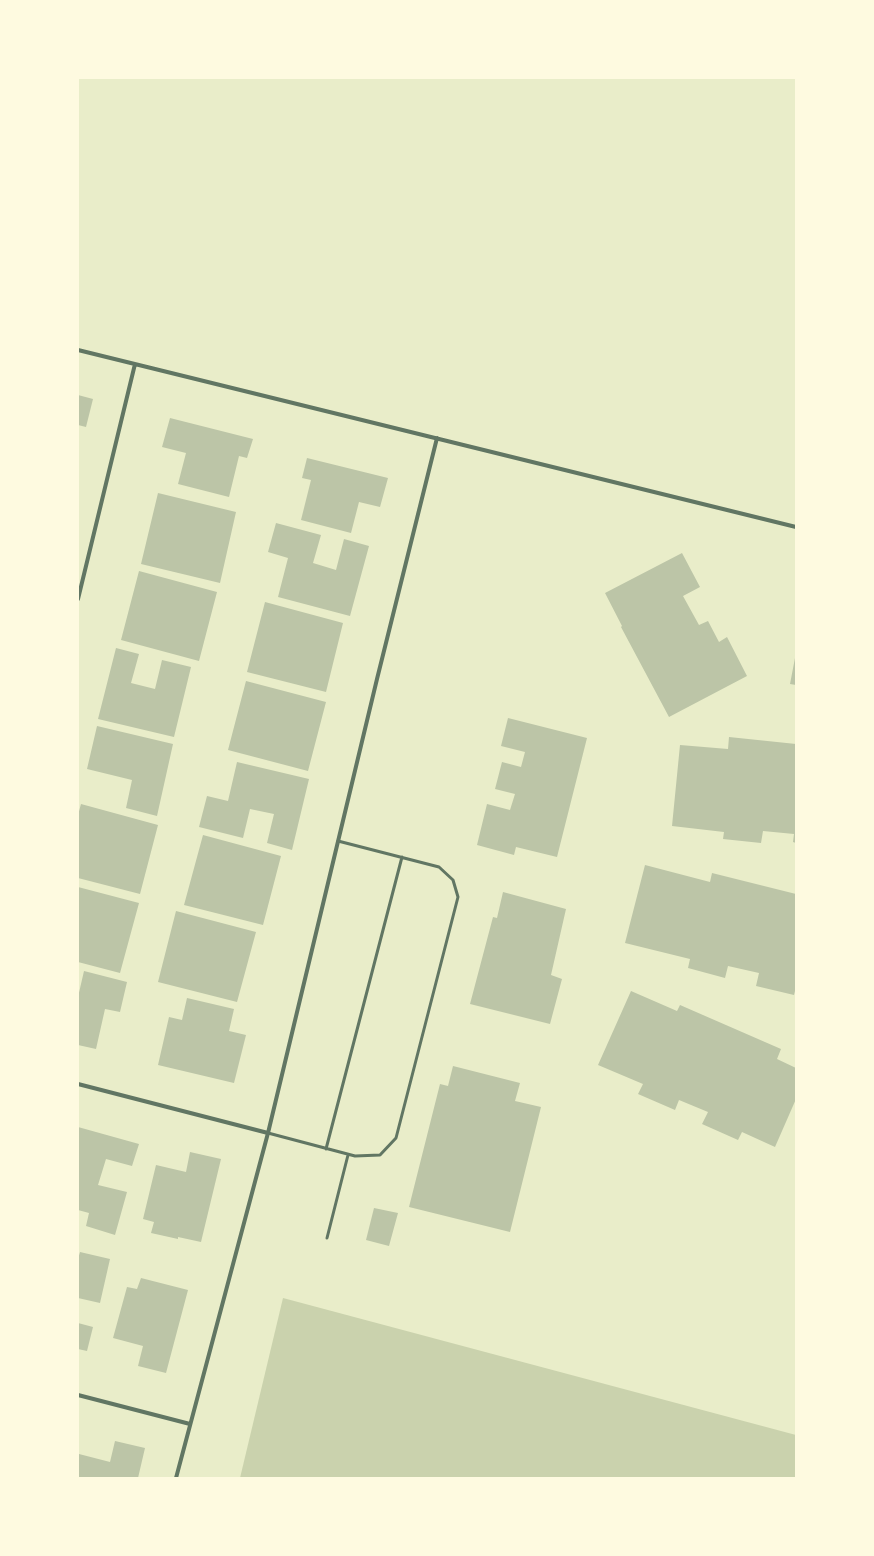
<!DOCTYPE html>
<style>
body{margin:0}
#map{position:relative;width:874px;height:1556px;overflow:hidden;background:#e9edc9;font-family:"Playfair Display",serif}
canvas{display:block}
.frame{position:absolute;inset:0;border:79px solid #fefae0;pointer-events:none}
</style>
<div id="map">
<canvas width="874" height="1556"></canvas>
<div class="frame"></div>
</div>
<script>
const ctx = document.querySelector('canvas').getContext('2d');
ctx.lineJoin = 'round';
function fill(path, color) {
  ctx.fillStyle = color;
  ctx.fill(path, 'evenodd');
}
function strokePath(path, color, width, dash) {
  ctx.strokeStyle = color;
  ctx.lineWidth = width;
  ctx.lineCap = dash ? 'butt' : 'round';
  ctx.setLineDash(dash || []);
  ctx.stroke(path);
}
fill(new Path2D(`
 M283 1298 796 1435V1478H240Z`), '#cad2ad');
fill(new Path2D(`
 M78 395 93 399 86 427 78 425Z
 M170 418 253 439 247 458 239 456 229 497 178 484 186 453 162 447Z
 M307 458 388 478 380 507 359 502 351 533 301 520 311 480 302 478Z
 M158 493 236 512 220 583 141 564Z
 M276 523 321 535 313 563 336 570 344 539 369 546 350 616 278 597 288 558 268 552Z
 M682 553 700 587 683 596 699 625 708 621 719 642 727 637 747 676 669 717 621 627 622 626 605 593Z
 M139 571 217 592 199 661 121 640Z
 M265 602 343 623 326 692 247 672Z
 M116 648 139 654 131 683 155 689 162 660 191 667 174 737 98 719Z
 M795 658H796V685L790 684Z
 M246 681 326 702 308 771 228 750Z
 M508 718 587 738 557 857 516 847 514 855 477 845 487 804 510 810 515 794 495 789 502 762 521 767 525 752 501 746Z
 M97 726 173 744 157 816 126 808 132 780 87 769Z
 M729 737 796 744V843L793 842 794 834 763 831 761 843 723 839 724 832 672 826 680 745 728 749Z
 M237 762 309 779 292 850 267 843 274 814 250 809 243 838 199 827 207 796 228 801Z
 M81 804 158 825 140 894 78 878V815Z
 M203 835 281 856 263 925 184 905Z
 M645 865 710 882 712 873 796 894V987L794 995 756 986 759 973 728 966 725 978 688 968 690 959 625 943Z
 M78 887 139 903 120 973 78 962Z
 M503 892 566 909 551 975 562 979 550 1024 470 1004 493 917 497 918Z
 M176 911 256 932 237 1002 158 982Z
 M84 971 127 982 120 1012 105 1009 96 1049 78 1045V997Z
 M631 991 677 1011 680 1005 781 1049 777 1059 796 1068V1099L775 1147 742 1132 738 1140 702 1124 708 1112 679 1100 675 1110 638 1094 643 1084 598 1065Z
 M187 998 234 1009 229 1031 246 1035 234 1083 158 1065 169 1017 182 1020Z
 M453 1066 520 1083 515 1101 541 1107 510 1232 409 1207 440 1084 448 1086Z
 M78 1127 139 1144 132 1166 106 1159 98 1185 127 1192 115 1235 86 1226 89 1213 78 1210Z
 M190 1152 221 1159 201 1242 178 1237V1239L151 1233 154 1222 143 1219 156 1165 186 1172Z
 M374 1208 398 1213 389 1246 366 1240Z
 M80 1252 110 1259 100 1303 78 1298V1259Z
 M141 1278 188 1290 166 1373 138 1366 143 1346 113 1338 127 1287 137 1289Z
 M78 1323 93 1327 87 1351 78 1349Z
 M115 1441 145 1448 138 1478H78L79 1454 110 1462Z`), '#bcc5a7');
strokePath(new Path2D(`
 M268 1133 355 1156 380 1155 396 1138 458 897 453 880 439 867 338 841
 M326 1149 402 857
 M327 1238 348 1155`), '#617663', 3);
strokePath(new Path2D(`
 M78 350 796 527
 M78 599 135 364
 M78 1084 268 1133
 M78 1395 190 1424
 M176 1478 268 1133 377 679 437 438`), '#617663', 4);
</script>
